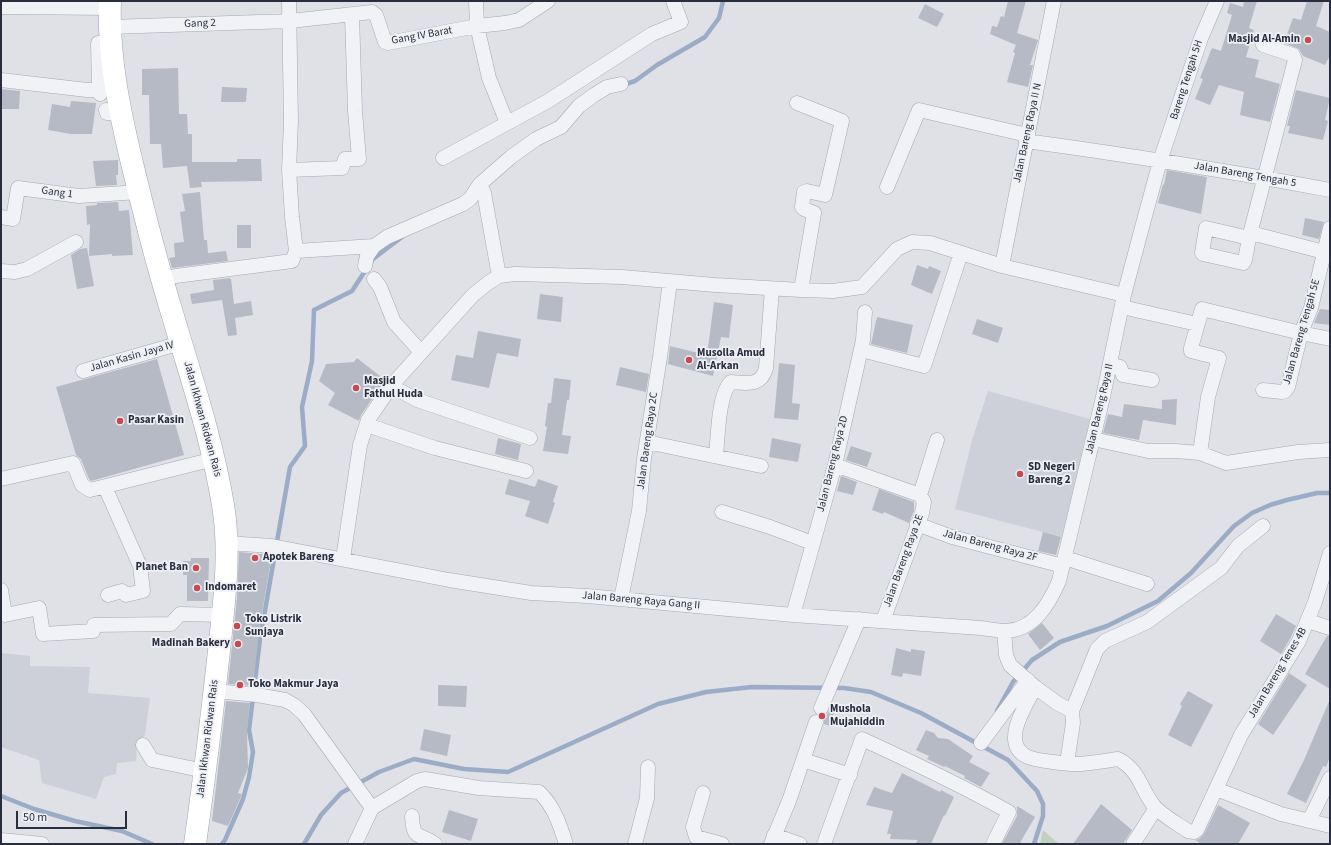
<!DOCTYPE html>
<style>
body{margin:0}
#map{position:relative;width:1331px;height:845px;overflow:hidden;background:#dfe1e7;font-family:"Source Sans 3",sans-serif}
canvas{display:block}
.frame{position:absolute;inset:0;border:2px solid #282e3d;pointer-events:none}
.scale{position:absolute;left:16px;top:811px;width:111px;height:18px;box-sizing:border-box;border:2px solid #282e3d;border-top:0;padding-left:5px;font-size:12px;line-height:14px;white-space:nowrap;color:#282e3d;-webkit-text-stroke:3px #eef0f5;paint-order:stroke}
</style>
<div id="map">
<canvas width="1331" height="845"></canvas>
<div class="frame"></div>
<div class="scale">50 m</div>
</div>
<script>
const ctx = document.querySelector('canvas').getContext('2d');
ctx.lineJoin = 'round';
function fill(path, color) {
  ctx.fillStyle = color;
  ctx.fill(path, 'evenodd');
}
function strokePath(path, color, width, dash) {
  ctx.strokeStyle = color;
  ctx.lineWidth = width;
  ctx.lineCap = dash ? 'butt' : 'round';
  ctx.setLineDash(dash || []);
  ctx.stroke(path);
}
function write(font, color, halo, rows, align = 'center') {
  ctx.font = font + ' "Source Sans 3",sans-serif';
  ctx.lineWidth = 3.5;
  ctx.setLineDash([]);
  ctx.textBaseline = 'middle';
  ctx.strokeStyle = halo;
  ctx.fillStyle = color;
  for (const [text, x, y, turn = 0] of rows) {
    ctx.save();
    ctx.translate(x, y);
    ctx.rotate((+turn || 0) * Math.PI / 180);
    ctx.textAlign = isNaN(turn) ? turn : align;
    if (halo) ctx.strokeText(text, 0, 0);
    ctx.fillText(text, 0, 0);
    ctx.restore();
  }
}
fill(new Path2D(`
 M988 391 1090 419 1062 537 955 509 972 440Z
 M1 653 30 656V666L90 667 88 693 150 698 145 735 137 743 136 761 117 763 116 774 104 777 96 799 42 783 39 760 1 747Z`), '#cdd0d9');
fill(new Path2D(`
 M1043 830 1059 844H1040Z`), '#c3d1c0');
strokePath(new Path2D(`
 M623 85 635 81 657 65 705 37 719 18 723 1
 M371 262 373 259 402 237
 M997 711 1013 682 1032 660 1060 642 1107 626 1158 601 1191 573 1234 526 1252 513 1270 505 1287 500 1317 493H1330
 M1 796 34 809 75 821 122 831 152 844
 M222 844 225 840 243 799 249 777 253 752 249 730 260 639 290 467 305 446 302 407 312 361 314 310 352 291 367 268
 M304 844 321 815 341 793 379 772 414 759 464 769 508 772 658 704 706 692 752 687 844 688 871 692 921 713 1008 760 1037 791 1043 804V816L1034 844`), '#9bacc6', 4.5);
fill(new Path2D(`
 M1008 1H1026L1017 33 1038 40 1030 65H1033L1028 87 1007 82 1015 53 1013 52 1016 45 990 34 992 26 997 27 1001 16 1004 17Z
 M1244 1H1257L1249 28 1254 30 1246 57 1259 60 1255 77 1280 84 1270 122 1240 115 1244 92 1219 85 1210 105 1195 99 1203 79 1200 78 1212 48 1221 51 1232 15 1227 13 1230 3 1243 7Z
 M1307 1H1324L1316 26 1330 32V55L1325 65 1303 56 1299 49 1284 43 1293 18 1301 20Z
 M925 4 944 14 937 27 918 18Z
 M178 68 179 114H187L188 134H192V162H237V159H261L262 181 201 182 202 187 190 188 187 166 163 168 161 144H150L149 95H142V69Z
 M222 87 247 88 246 102H221Z
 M1 89 20 91 19 109H1Z
 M1296 90 1330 98 1325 120 1328 121 1323 140 1288 133 1290 126H1287Z
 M71 101 96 103 92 134H71L48 130 52 104 70 107Z
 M118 160V175H116L117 185 96 186 93 161Z
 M1167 170 1207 177 1201 214 1158 203 1163 184 1164 185Z
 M200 192 204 240H207L208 253 226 251 228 261 172 268 169 258 175 257 174 243 184 242 180 212 185 211 182 194Z
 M118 202 119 211 129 210 133 255 112 256V254L89 256 90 224 87 225 86 206 97 205V203Z
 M1305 218 1324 222 1319 239 1302 235Z
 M237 225H251V248H237Z
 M87 248 94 286 77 289 71 255 80 249Z
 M917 265 928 269 929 266 941 271 932 294 911 285Z
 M230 278V279H231L234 304 251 301 253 315 235 318 237 335 228 336 222 300 192 304 190 294 214 290 213 280Z
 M540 294 563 297 561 322 537 319Z
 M714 302 733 305 729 338 721 337 713 376 668 364 670 346 707 355Z
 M1320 309 1330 310V325L1314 323Z
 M877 317 913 325 907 353 871 344Z
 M977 319 1003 328 998 343 972 334Z
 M478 331 521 339 518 357 497 353 489 388 451 380 456 355 473 358Z
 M357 358 385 380 361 415 359 421 328 405 335 393 319 381 326 364 354 362Z
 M157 359 184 455 91 481 89 479 81 459 76 455 56 387Z
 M779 363 795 365 792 403 800 404 798 420 774 418Z
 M620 367 649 374 646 392 616 385Z
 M554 378 571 380 569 400H567L562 435 571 436 568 454 543 451 547 427 545 426 548 403H551Z
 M1177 399 1176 425 1143 420 1139 440 1103 433 1108 414 1122 417 1124 404 1162 409V400Z
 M498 438 521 444 518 460 495 454Z
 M772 438 801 444 798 462 769 457Z
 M851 446 872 453 867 467 846 460Z
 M841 476 857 482 853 495 837 491Z
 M509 479 535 487 538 479 558 486 553 502 555 503 548 524 525 516 530 501 505 494Z
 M879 489 914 502V511L909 523 884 512 883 514 872 510Z
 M1043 532 1061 537 1056 555 1038 551Z
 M239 552 272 555 260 624 253 686 228 684 237 598Z
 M191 558H209L208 601H187V575H183V561H191Z
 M1276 614 1296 626 1291 637 1281 654 1260 641Z
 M1042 623 1054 638 1040 650 1028 634Z
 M1327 636H1330V689L1305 674Z
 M896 648 911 652V649L925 651 921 676 903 673 902 677 891 675Z
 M1289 673 1307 685 1273 735 1258 724Z
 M438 685 467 686 466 707 438 706Z
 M1188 691 1213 705 1191 747 1168 735 1182 706 1180 704Z
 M1330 699V757L1326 767 1323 766 1306 803 1287 794 1304 760Z
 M226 701 250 703 247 732 248 768 238 793 242 794 228 826 212 821Z
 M829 711 834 713 830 726 824 724V720L822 716 826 715Z
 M424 729 451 735 447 756 420 750Z
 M926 730 934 733 938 738 948 739 973 756 969 762 990 773 981 787 964 778 965 776 945 766 944 767 927 759 929 756 916 750Z
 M902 773 940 792 941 790 954 797 945 816 944 815 931 844H915L918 840 890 839 891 834H887L893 811 866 805 874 787 892 793Z
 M1101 804 1132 830 1125 841 1123 844H1073Z
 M1218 805 1250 823 1238 844H1202L1195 840 1199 839 1204 834Z
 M1017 806 1035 817 1021 841V844H1002L1017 816Z
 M449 810 478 819 471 841 442 832Z`), '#b6bac4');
const street = new Path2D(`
 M1 7 110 8
 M110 27 290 21 372 12 376 15 385 42 388 43 477 26 476 1
 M1 80 87 90H99
 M100 94 99 90 98 43H110
 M797 103 842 121 825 195 807 191 804 192 802 207 804 209 814 213 801 290
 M106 110 107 113 121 114
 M507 123 489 78 477 26 505 23 519 20 548 1
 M1026 141C1128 155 1229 171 1330 190
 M443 158 548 101 652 34 681 22 673 1
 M289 170 342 168 345 159H359L355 111 352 15
 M480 184 484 193 499 276
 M887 187 919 110 1027 135
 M1 217 13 219 18 188 79 196 139 192
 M1251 233 1324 252
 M1249 238 1206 228 1202 253 1203 254 1243 263 1245 260 1249 238 1295 60 1293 55 1263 45
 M296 251 374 246
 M365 266 367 256 374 246 387 237 463 204 470 199 480 184 511 157 536 139 561 127 579 106 594 95 607 87 621 84
 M1002 266 1054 1
 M1 271 15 272 27 269 76 242
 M162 279 176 276 292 261 296 251 292 217 289 170 291 121 289 1
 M374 279 380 287 394 322 421 352
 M1122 307 1197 324
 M861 350 924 366 961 253
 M1110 364 1120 367 1123 375 1152 380
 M83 371 181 343
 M391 386 417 400 530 438
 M1263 390 1282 392 1285 391 1288 387 1301 333 1311 308 1330 228
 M367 425 435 448 526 471
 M1093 439 1148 451H1175L1200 453 1226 463 1298 452 1330 450
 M647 442 761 466
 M1200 453 1208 397 1219 358 1191 351V348L1202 309 1301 333 1330 339
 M716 456C718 438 718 394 731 382 747 383 761 387 766 368L772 289
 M835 465 920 495 924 502 922 513 883 621
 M1 479 73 463 82 485 90 490 214 459
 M105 487 140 566 143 591 126 595 122 591 108 595
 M920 495 937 440
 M722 512 770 527 812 543
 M917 524 952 537 1063 566
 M226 543 272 546 449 580 531 593 587 596 793 615 981 628C989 629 998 631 1006 631 1034 630 1049 604 1059 581L1103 397 1124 295 1144 220 1160 161 1201 38 1217 1
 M1065 558 1147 584
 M343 559 360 445 368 420 391 386 473 295 488 283 499 276 515 274 622 277 715 285 801 290 833 291 862 287 897 249 912 242 930 243 1002 266 1124 295
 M1 590 5 615 39 608 43 634 93 631 94 625 171 624 180 614 223 615
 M621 599 639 511 644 459 660 357 669 289 671 282
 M793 615 835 465 863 340 865 312
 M1308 621 1330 628
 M1004 631 1006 655 1010 665 1035 687 1057 703 1072 711 1097 649 1105 641 1147 622 1221 568 1238 546 1263 526
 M1035 687C1028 701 1014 723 1015 739 1016 759 1038 760 1053 762 1060 763 1068 764 1075 764 1089 764 1104 761 1118 759 1140 770 1141 791 1155 807 1163 816 1178 824 1188 831L1194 832 1197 830 1241 735 1299 641 1315 602 1330 553
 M215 691 257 695 285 700 294 705 304 714 372 808 417 781 425 779 479 788 539 792C554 806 560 825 566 844
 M821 708 859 619
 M981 743 1028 680
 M143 745 152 760 205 771
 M803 760 850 775
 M1067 763 1073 723 1072 711
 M1216 789 1281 814 1330 826
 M703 793 693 827 696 837 722 844
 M412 816C413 842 420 832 435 844
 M1309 821 1330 778
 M774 835 800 844
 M1 840 42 844
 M355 844 372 808
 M635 844 647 798 648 767
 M771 844 789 801 816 722
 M824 844 862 739C912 762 961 785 1009 812L993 844
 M1133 844 1156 808`);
const primary = new Path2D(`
 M110 1C108 56 119 109 132 163 144 213 157 264 172 313 191 377 212 439 223 505 231 553 224 603 219 651 212 716 204 780 195 844`);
strokePath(street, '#a4a8b1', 15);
strokePath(primary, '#9fa5b2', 23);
strokePath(street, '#f1f2f6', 14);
strokePath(primary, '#fff', 22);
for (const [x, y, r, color] of [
 [1308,40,4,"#c74951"],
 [689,360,4,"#c74951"],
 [356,388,4,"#c74951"],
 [120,421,4,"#c74951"],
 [1020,474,4,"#c74951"],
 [255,558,4,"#c74951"],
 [196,568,4,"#c74951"],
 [197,588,4,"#c74951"],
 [237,626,4,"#c74951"],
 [238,644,4,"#c74951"],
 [240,685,4,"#c74951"],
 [822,716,4,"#c74951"]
]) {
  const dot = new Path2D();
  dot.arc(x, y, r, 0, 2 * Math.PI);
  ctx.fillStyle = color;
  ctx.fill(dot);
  strokePath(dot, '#eef0f5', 1.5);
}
write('11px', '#282e3d', '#eef0f5', [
 ["Gang 2",200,24,-2],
 ["Gang IV Barat",422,36,-10],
 ["Bareng Tengah 5H",1187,80,-72],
 ["Jalan Bareng Raya II N",1028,133,-78],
 ["Jalan Bareng Tengah 5",1245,175,10],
 ["Gang 1",57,193,8],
 ["Jalan Bareng Tengah 5E",1302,332,-74],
 ["Jalan Kasin Jaya IV",132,357,-16],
 ["Jalan Bareng Raya II",1100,409,-77],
 ["Jalan Ikhwan Ridwan Rais",202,419,75],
 ["Jalan Bareng Raya 2C",648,441,-82],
 ["Jalan Bareng Raya 2D",833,464,-76],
 ["Jalan Bareng Raya 2F",990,546,15],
 ["Jalan Bareng Raya 2E",904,561,-70],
 ["Jalan Bareng Raya Gang II",641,601,5],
 ["Jalan Bareng Tenes 4B",1278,673,-59],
 ["Jalan Ikhwan Ridwan Rais",208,739,-83]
]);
write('bold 11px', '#282e3d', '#eef0f5', [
 ["Masjid Al-Amin",1300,40,"right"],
 ["Musolla Amud",697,354],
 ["Al-Arkan",697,367],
 ["Masjid",364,382],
 ["Fathul Huda",364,395],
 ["Pasar Kasin",128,421],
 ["SD Negeri",1028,468],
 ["Bareng 2",1028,481],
 ["Apotek Bareng",263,558],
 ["Planet Ban",188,568,"right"],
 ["Indomaret",205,588],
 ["Toko Listrik",245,620],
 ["Sunjaya",245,633],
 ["Madinah Bakery",230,644,"right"],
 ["Toko Makmur Jaya",248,685],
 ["Mushola",830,710],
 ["Mujahiddin",830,723]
], 'left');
</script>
